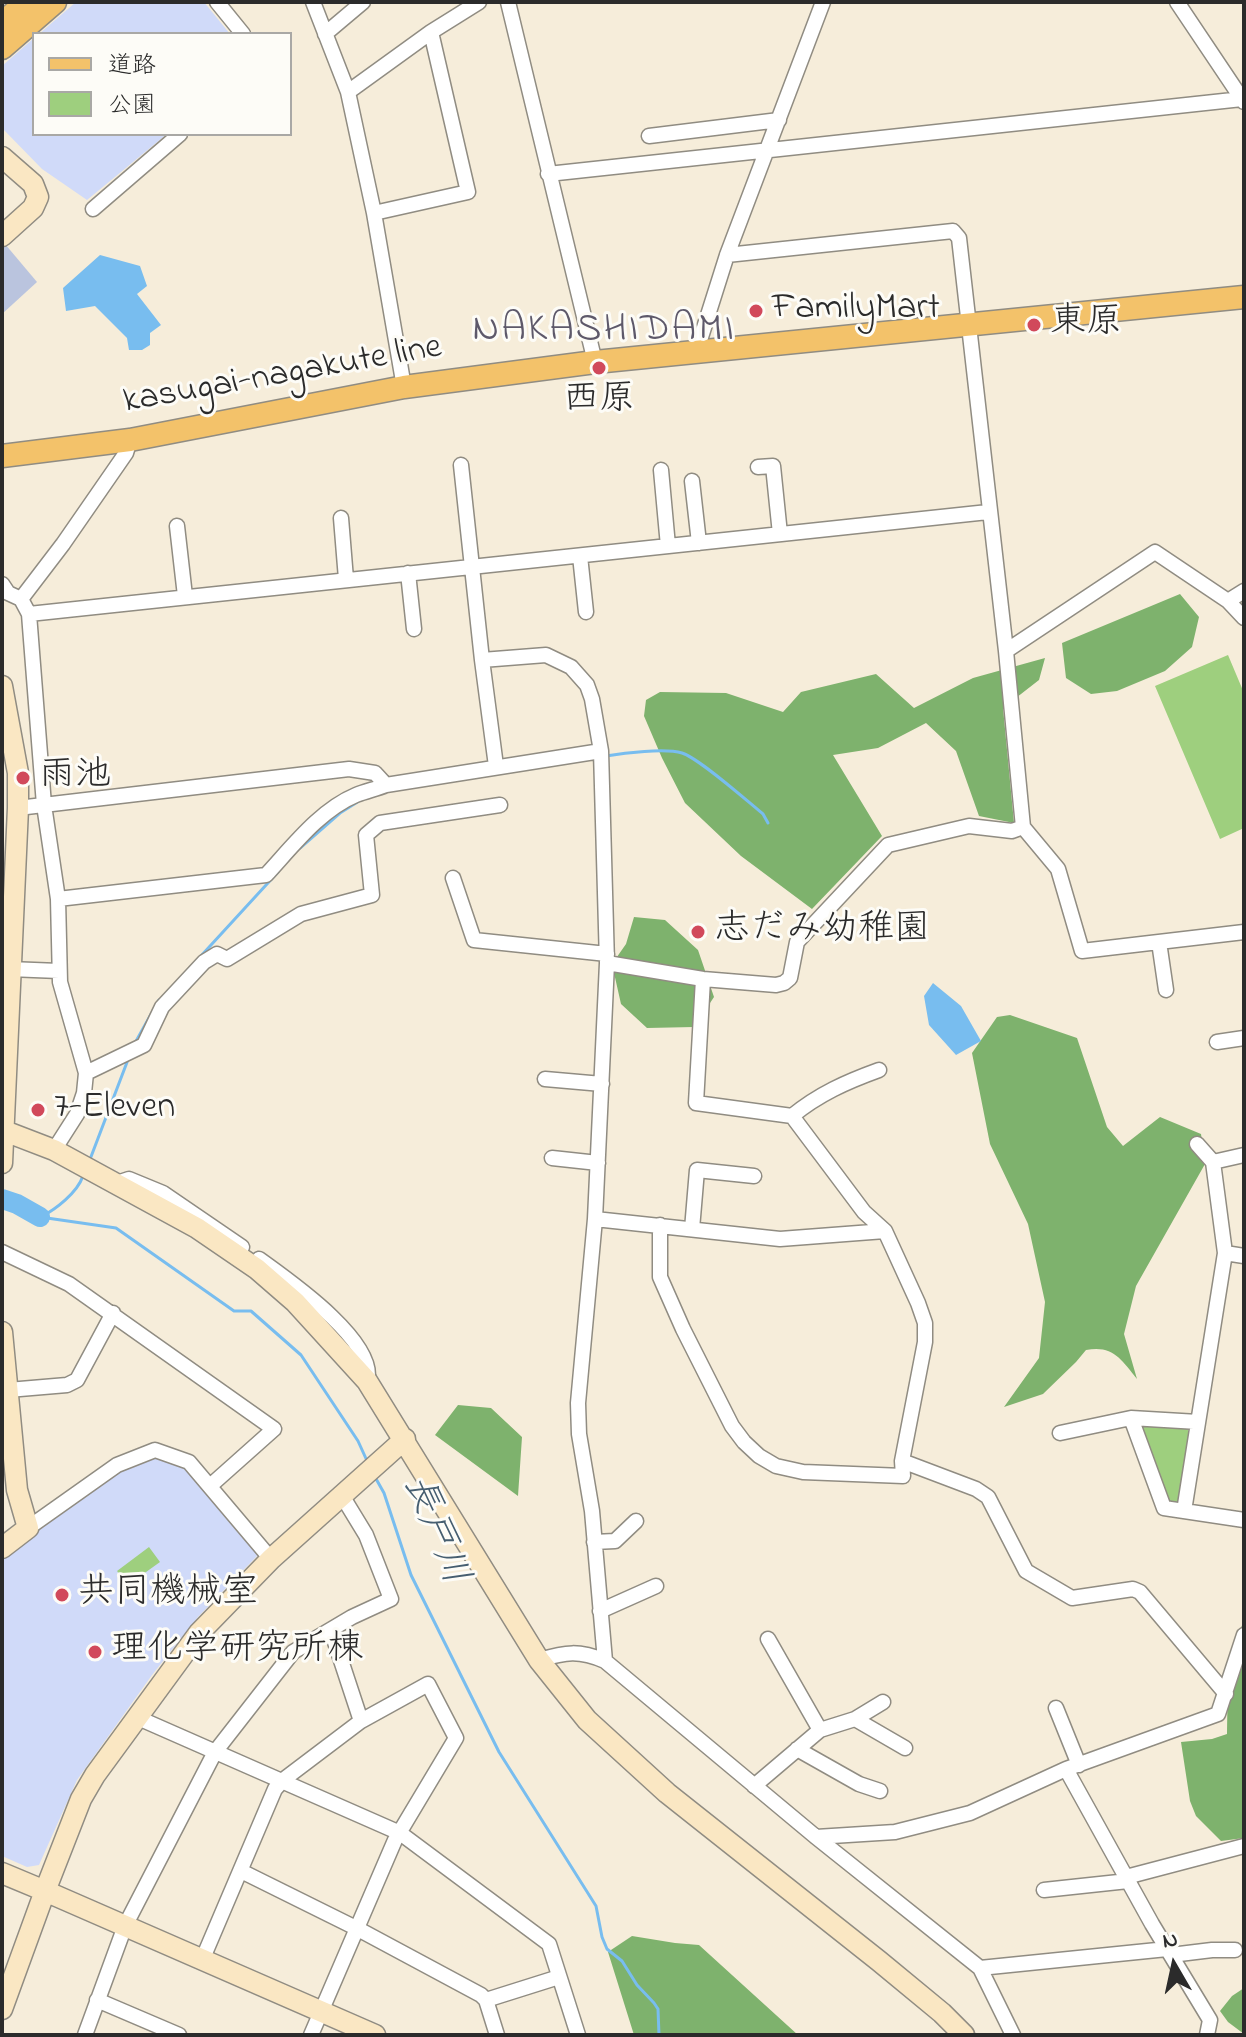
<!DOCTYPE html>
<meta charset="utf-8">
<style>
body{margin:0}
#map{position:relative;width:1246px;height:2037px;overflow:hidden;background:#f6edda;font-family:"Indie Flower","Klee One",sans-serif}
canvas{display:block}
.frame{position:absolute;inset:0;border:4px solid #2b2b2b;pointer-events:none}
.legend{position:absolute;left:32px;top:32px;width:260px;height:104px;box-sizing:border-box;background:#fdfcf7;border:2px solid #a9a8a5;margin:0;padding:10px 14px;list-style:none;font-size:24px;color:#2b2b2b}
.legend li{display:flex;align-items:center;gap:16px;height:40px}
.legend b{width:40px;border:2px solid #a9a8a5}
.north{position:absolute;left:1134px;top:1925px;width:80px;height:80px;-webkit-text-stroke:6px #fdfcf7;paint-order:stroke;rotate:351deg;font-size:22px;font-weight:700;line-height:32px;text-align:center;color:#2b2b2b}
.north::after{content:'';display:block;margin:auto;width:28px;height:36px;background:#2b2b2b;clip-path:polygon(50% 0,100% 100%,50% 72%,0 100%)}
</style>
<div id="map">
<canvas width="1246" height="2037"></canvas>
<div class="frame"></div>
<ul class="legend">
<li><b style="height:10px;background:#f3c26a"></b>道路</li>
<li><b style="height:22px;background:#9ecf7e"></b>公園</li>
</ul>
<div class="north">N</div>
</div>
<script>
const ctx = document.querySelector('canvas').getContext('2d');
ctx.lineJoin = 'round';
function fill(path, color) {
  ctx.fillStyle = color;
  ctx.fill(path, 'evenodd');
}
function strokePath(path, color, width, dash) {
  ctx.strokeStyle = color;
  ctx.lineWidth = width;
  ctx.lineCap = dash ? 'butt' : 'round';
  ctx.setLineDash(dash || []);
  ctx.stroke(path);
}
function write(font, color, halo, rows, align = 'center') {
  ctx.font = font + ' "Indie Flower","Klee One",sans-serif';
  ctx.lineWidth = 6;
  ctx.setLineDash([]);
  ctx.textBaseline = 'middle';
  ctx.strokeStyle = halo;
  ctx.fillStyle = color;
  for (const [text, x, y, turn = 0] of rows) {
    ctx.save();
    ctx.translate(x, y);
    ctx.rotate((+turn || 0) * Math.PI / 180);
    ctx.textAlign = isNaN(turn) ? turn : align;
    if (halo) ctx.strokeText(text, 0, 0);
    ctx.fillText(text, 0, 0);
    ctx.restore();
  }
}
fill(new Path2D(`
 M76 2H204L230 34H39Z
 M34 38V134H167L87 200 42 169 2 128V66Z
 M154 1454 186 1464 258 1548V1555L198 1617 152 1675 77 1780 39 1865 27 1867 2 1856V1556L92 1487Z`), '#d0daf9');
fill(new Path2D(`
 M5 244 37 282 2 314V246Z`), '#bac4de');
fill(new Path2D(`
 M1228 655 1244 693V828L1220 839 1155 686Z
 M1135 1423 1186 1427 1190 1433 1181 1502 1171 1504Z
 M149 1547 160 1562 128 1585 117 1571Z`), '#9ecf7e');
fill(new Path2D(`
 M1180 594 1199 617 1192 647 1165 671 1117 691 1091 694 1066 678 1062 643Z
 M1045 658 1039 680 1003 708 1014 823 979 816 956 751 926 723 878 748 833 755 882 836 812 909 741 856 685 803 662 758 644 716 646 700 660 692 726 693 783 712 801 692 876 674 914 708 973 678Z
 M634 917 665 920 698 950 714 997 694 1027 647 1028 621 1004 612 964 626 944Z
 M1010 1015 1077 1038 1107 1127 1123 1146 1160 1117 1201 1134 1205 1164 1136 1286 1124 1334 1137 1379C1121 1359 1113 1345 1086 1350L1076 1362 1043 1394 1004 1407 1039 1358 1045 1302 1028 1224 990 1144 972 1053 997 1017Z
 M458 1405 491 1408 522 1437 518 1496 435 1435Z
 M1244 1621V1838L1221 1841 1196 1816 1190 1801 1181 1742 1212 1739 1227 1734C1228 1694 1226 1658 1244 1621Z
 M632 1936 675 1943 699 1945 798 2035H634L608 1952Z
 M1244 1988V2034L1228 2022 1220 2011 1232 1996Z`), '#7eb26d');
fill(new Path2D(`
 M100 255 140 266 147 286 137 294 161 325 150 333V345L142 350H129L127 338 95 306 66 311 63 288Z
 M933 983 961 1006 981 1041 956 1055 929 1025 924 996Z`), '#78bdef');
strokePath(new Path2D(`
 M606 756C624 753 665 748 682 753 700 759 746 800 763 814L768 823
 M300 848 340 813 359 801
 M200 957 278 872
 M135 1043 159 1000
 M89 1162 129 1057
 M40 1217 116 1228 234 1311H251L301 1355 358 1441 368 1463
 M41 1217C56 1209 77 1193 83 1176
 M375 1477 384 1493 411 1575 499 1752 596 1906 602 1937 607 1949 622 1961 637 1985 654 2003 658 2009 659 2035`), '#78bdef', 3);
strokePath(new Path2D(`
 M2 1199 17 1204 40 1217`), '#78bdef', 20);
const street = new Path2D(`
 M217 2 243 34
 M313 2 348 92 374 213 404 387
 M508 2 595 362
 M1177 2 1244 102
 M325 34 363 2
 M348 92 431 32 479 2
 M649 136 779 120
 M548 174 1242 99
 M93 209 180 134
 M374 213 468 192 431 32
 M727 255 953 231 959 238 1006 651 1023 827 1058 869 1082 951 1244 932
 M696 353 727 255 823 2
 M461 465 482 660 496 766
 M758 467 773 466 780 534
 M661 470 668 546
 M692 481 699 543
 M341 518 346 579
 M177 526 185 596
 M580 556 586 612
 M408 573 414 629
 M2 584 8 593 21 599 29 614 44 805 58 899 60 982 86 1073 84 1093 77 1114 54 1150
 M21 599 63 544 126 453 130 440
 M1228 601 1244 591
 M29 614 988 512
 M1006 651 1155 552 1228 601 1244 618
 M482 660 546 655 571 667 587 685 592 699 601 751
 M18 808 349 769 375 773 386 785
 M453 878 474 940 607 954
 M58 899 266 875C292 847 320 810 356 795 366 791 376 789 386 785L601 751 607 963 595 1219 578 1403 579 1434 592 1511 605 1661
 M1159 942 1166 990
 M607 963 703 979 776 985 784 983 790 978 797 942 888 845 969 826 1012 831 1023 827
 M9 969 59 971
 M1217 1042 1244 1038
 M86 1073 144 1045 162 1007 204 962 217 954 227 959 301 914 372 895 366 835 380 823 500 805
 M545 1079 602 1084
 M792 1116C819 1094 846 1082 879 1070
 M1197 1144 1213 1162
 M1244 1155 1213 1162 1225 1253 1184 1511 1244 1520
 M552 1158 598 1163
 M114 1184 129 1179 163 1193 242 1247
 M595 1219 780 1239 885 1231
 M660 1225V1277L683 1329 732 1426 744 1442 759 1456 776 1466 803 1472 903 1476 902 1461 925 1342V1323L918 1303 885 1231 864 1212 792 1116 696 1103 703 979
 M692 1229 697 1170 754 1176
 M2 1252 69 1284 274 1429 210 1486
 M1225 1253 1244 1256
 M259 1259C288 1280 378 1342 367 1381
 M8 1390 67 1385 77 1380 113 1313
 M1131 1418 1164 1508 1184 1511
 M1060 1433 1131 1418 1198 1422
 M902 1461 976 1489 988 1497 1026 1571 1072 1598 1133 1589 1140 1592 1226 1694
 M28 1528 117 1465 155 1450 189 1462 271 1559
 M594 1542 615 1541 636 1521
 M600 1611 656 1586
 M331 1630 361 1721
 M768 1639 820 1730
 M539 1660C566 1652 579 1650 605 1661L816 1837 980 1968 1013 2035
 M1056 1708 1079 1765
 M136 1717 400 1833 549 1944 578 2035
 M855 1719 905 1748
 M797 1749 859 1784 880 1791
 M1066 1769 1152 1924 1210 2020 1207 2035
 M754 1786 820 1730 855 1719 883 1702
 M816 1837 895 1832 970 1813 1066 1769 1218 1714 1244 1635
 M241 1871 358 1929 481 1995 486 2000 497 2035
 M1126 1877 1244 1846
 M1044 1890 1128 1881
 M1171 1955 1212 1950H1235
 M203 1958 275 1789 283 1780 361 1721 428 1684 456 1738 395 1840 311 2035
 M980 1968 1167 1949
 M97 2000 179 2035
 M486 2000 559 1977
 M85 2035 125 1926 215 1752 293 1652 352 1617 391 1599 366 1535 341 1494`);
const secondary = new Path2D(`
 M2 157 33 184 38 197 33 208 2 236
 M2 686 18 773V808L2 1163
 M2 1130 54 1150 197 1228 257 1269 295 1302 367 1381 539 1660 587 1720 667 1793 879 1961 942 2013 964 2035
 M2 1332 17 1490 28 1528 2 1548
 M2 1873 45 1891 2 2009
 M375 2035 45 1891 81 1799 95 1775 199 1633 271 1559 405 1439`);
const primary = new Path2D(`
 M2 23 27 2
 M2 48 55 2
 M2 456 130 440 404 387 595 362 1244 297`);
strokePath(street, '#908c82', 17);
strokePath(secondary, '#908c82', 23);
strokePath(primary, '#908c82', 25);
strokePath(street, '#fff', 14);
strokePath(secondary, '#fae7c3', 20);
strokePath(primary, '#f3c26a', 22);
for (const [x, y, r, color] of [
 [756,311,8,"#d1495b"],
 [1034,325,8,"#d1495b"],
 [599,368,8,"#d1495b"],
 [23,778,8,"#d1495b"],
 [698,932,8,"#d1495b"],
 [38,1110,8,"#d1495b"],
 [62,1595,8,"#d1495b"],
 [95,1652,8,"#d1495b"]
]) {
  const dot = new Path2D();
  dot.arc(x, y, r, 0, 2 * Math.PI);
  ctx.fillStyle = color;
  ctx.fill(dot);
  strokePath(dot, '#fdfcf7', 3);
}
write('36px', '#2b2b2b', '#fdfcf7', [
 ["FamilyMart",772,311],
 ["東原",1050,325],
 ["西原",599,402,"center"],
 ["雨池",39,778],
 ["志だみ幼稚園",714,932],
 ["7-Eleven",54,1110],
 ["共同機械室",78,1595],
 ["理化学研究所棟",111,1652]
], 'left');
write('36px', '#2b2b2b', '#fdfcf7', [
 ["kasugai-nagakute line",283,377,-10]
]);
write('italic 38px', '#465e70', '#fdfcf7', [
 ["長戸川",433,1531,68]
]);
ctx.letterSpacing = '2px';
write('40px', '#5e596a', '#fdfcf7', [
 ["NAKASHIDAMI",604,332]
]);
ctx.letterSpacing = '0px';
</script>
